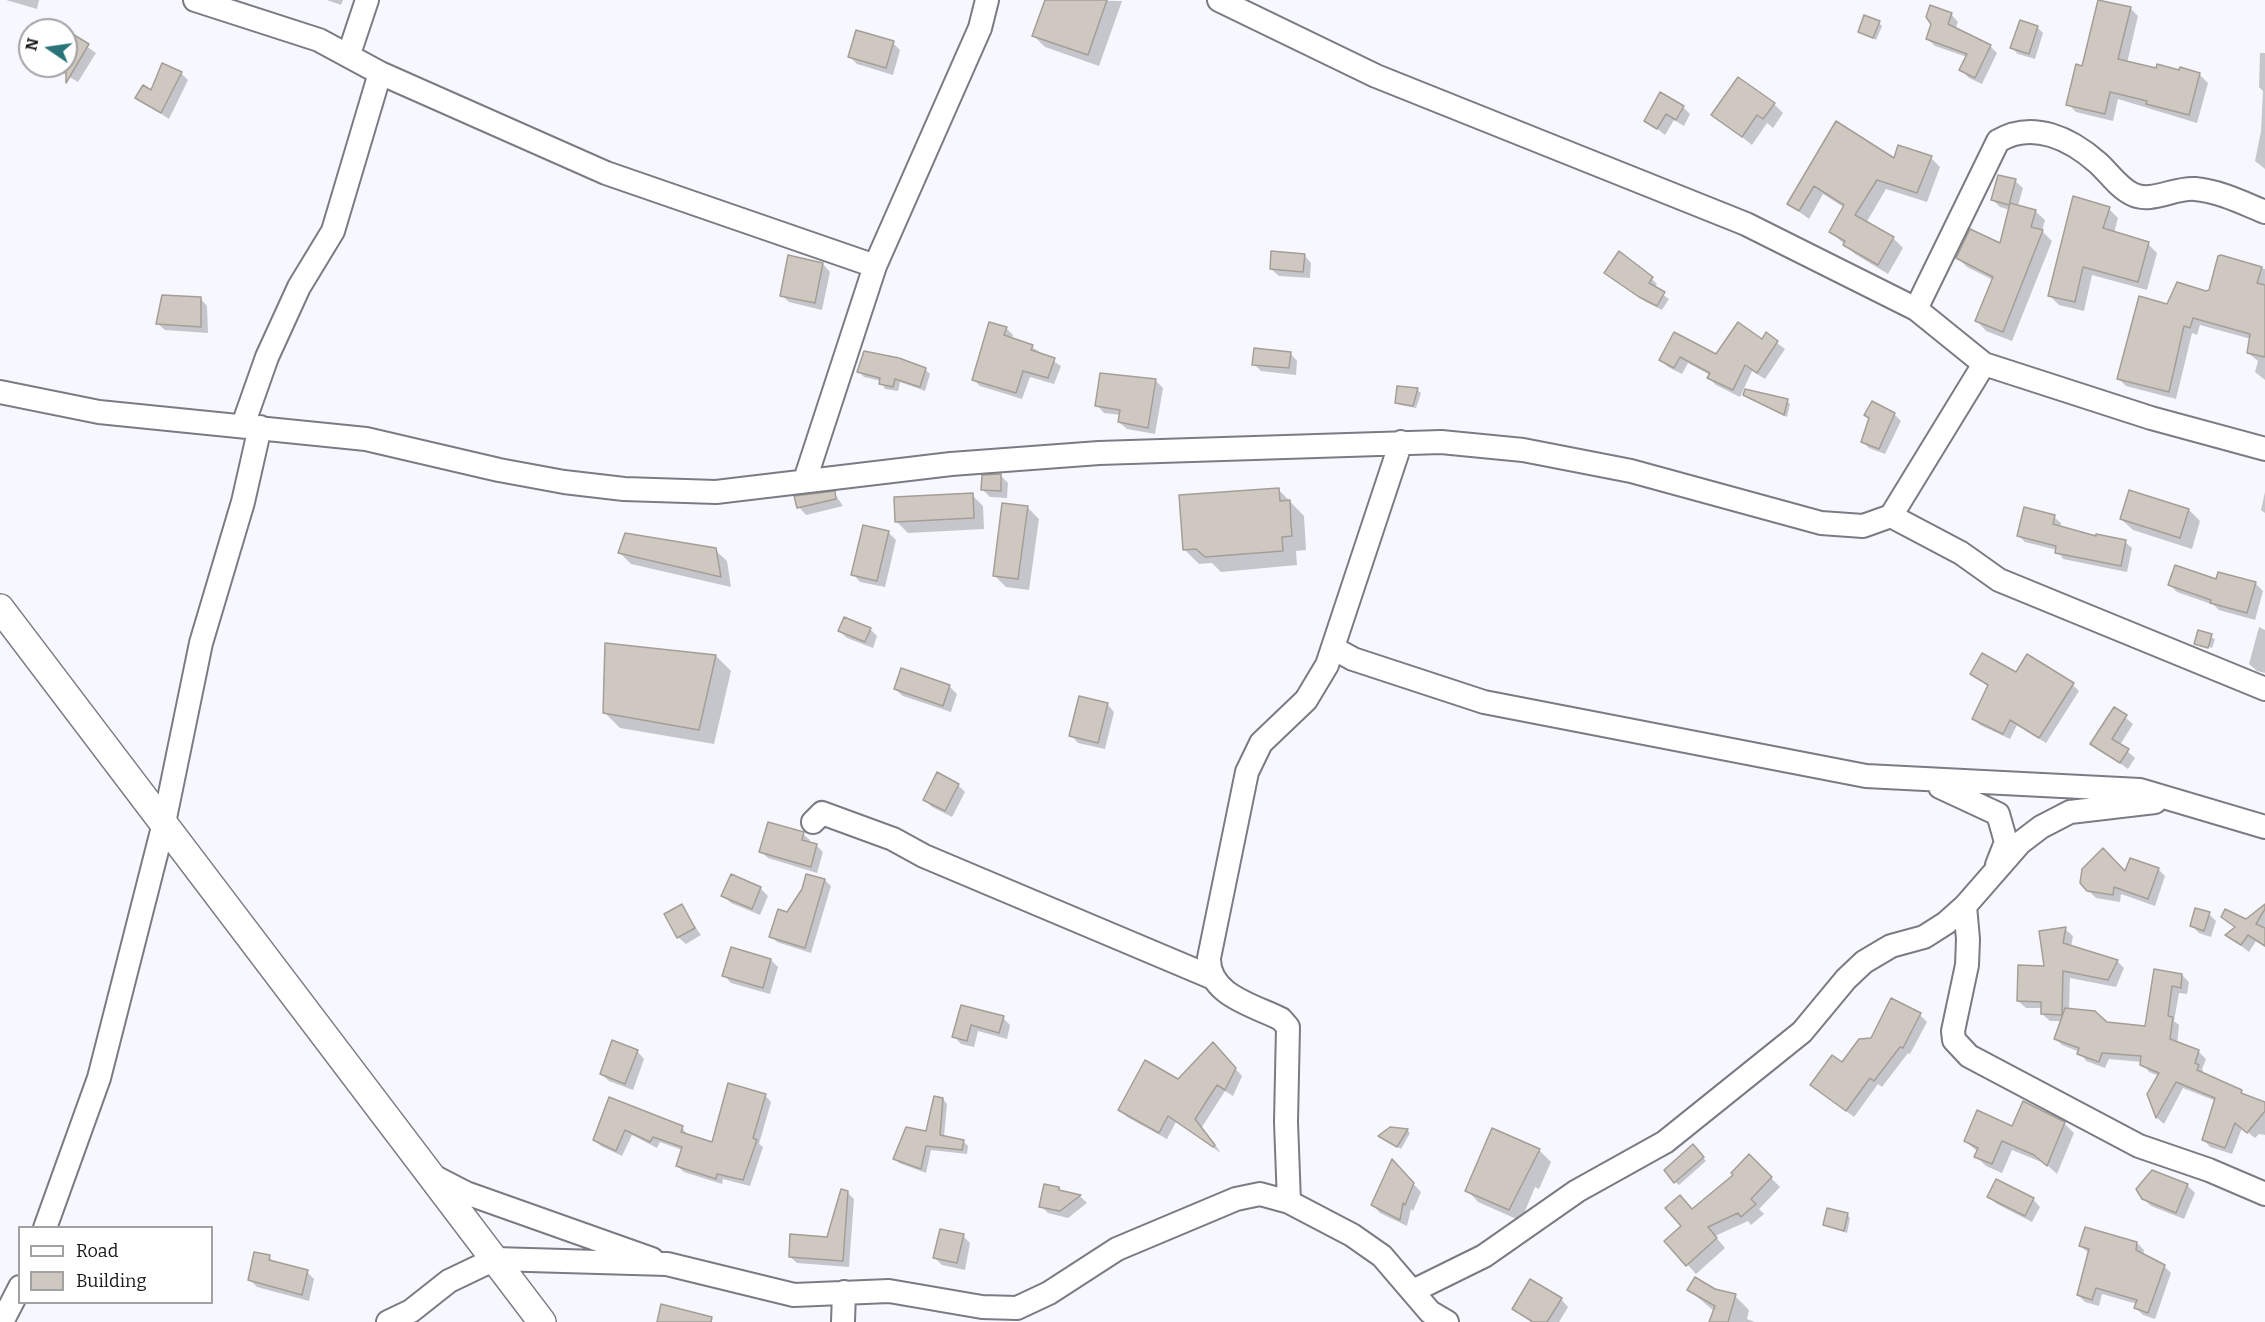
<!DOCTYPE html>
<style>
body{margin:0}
#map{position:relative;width:2265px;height:1322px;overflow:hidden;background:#f7f8ff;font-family:Bitter,serif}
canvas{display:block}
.legend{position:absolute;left:18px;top:1226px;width:195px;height:78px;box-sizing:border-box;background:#fff;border:2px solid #a2a2a3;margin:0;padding:8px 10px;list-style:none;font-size:18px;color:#17171a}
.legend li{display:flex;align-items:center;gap:12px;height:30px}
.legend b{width:30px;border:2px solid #a2a2a3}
.north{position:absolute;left:18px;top:18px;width:60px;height:60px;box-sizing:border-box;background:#fff;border:2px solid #a2a2a3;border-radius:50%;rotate:283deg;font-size:16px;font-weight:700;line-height:24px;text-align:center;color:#17171a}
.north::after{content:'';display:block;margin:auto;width:21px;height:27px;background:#297478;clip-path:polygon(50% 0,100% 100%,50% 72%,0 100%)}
</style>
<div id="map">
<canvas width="2265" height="1322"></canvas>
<ul class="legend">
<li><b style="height:8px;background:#fff"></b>Road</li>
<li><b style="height:16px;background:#cec8c0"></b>Building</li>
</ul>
<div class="north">N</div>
</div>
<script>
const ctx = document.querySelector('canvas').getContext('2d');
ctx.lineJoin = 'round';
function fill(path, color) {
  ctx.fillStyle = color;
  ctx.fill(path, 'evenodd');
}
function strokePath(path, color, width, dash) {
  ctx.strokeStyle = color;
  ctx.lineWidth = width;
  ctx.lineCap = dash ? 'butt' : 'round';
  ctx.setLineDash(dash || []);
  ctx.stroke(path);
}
fill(new Path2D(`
 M6 0H39L37 9Z
 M327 0H343L341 5Z
 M1046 0 1122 1 1099 66 1045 47 1034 36Z
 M2100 0 2130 8 2138 16 2127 63 2180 72 2181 69 2200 75 2208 83 2197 123 2118 99 2113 121 2076 112 2068 104 2083 68Z
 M1951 14 1958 22 1955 29 1990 46 1997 53 1982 84 1969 78 1961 70 1967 57 1935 46 1928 39Z
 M1879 23 1882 26 1876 40 1860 32Z
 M2037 27 2043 33 2035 59 2018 54 2012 48Z
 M66 32 96 53 78 82 51 66H66Z
 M893 43 900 50 893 75 857 64 850 57Z
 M2260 53H2265V169L2255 161 2261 131 2263 91 2259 87Z
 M181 73 188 80 169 119 137 98Z
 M1774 104 1783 113 1773 128 1767 123 1752 145 1713 114Z
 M1683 107 1690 114 1684 126 1674 120 1665 135 1646 120Z
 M1836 123 1895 160 1931 158 1940 167 1927 202 1886 189 1866 223 1893 238 1903 248 1888 274 1855 254 1831 232 1845 208 1823 194 1809 219 1789 204Z
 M2015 181 2023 188 2018 206 2035 211 2045 220 2042 231 2052 241 2012 341 1986 331 1977 321 1993 280 1967 267 1958 258 2001 245 2010 210 2000 207 1993 200Z
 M2109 209 2118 218 2114 233 2148 244 2157 253 2147 290 2092 275 2084 311 2059 305 2050 296Z
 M1619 253 1652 279 1657 284 1654 288 1669 299 1662 310 1646 302 1606 273Z
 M1304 255 1311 263 1310 278 1279 276 1271 269Z
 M2221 256 2265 269V380L2255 372 2258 361 2248 353 2251 339 2200 325 2197 335 2192 333 2176 399 2126 386 2119 379 2168 306 2211 291Z
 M789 257 823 264 830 272 822 310 789 302 781 295Z
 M200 298 207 306 208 333 165 330 157 323Z
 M1006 328 1013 335 1011 340 1032 347 1061 366 1054 384 1030 377 1022 399 980 386 974 380Z
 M1674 334 1717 356 1762 341 1766 335 1785 349 1765 379 1752 371 1740 397 1716 385 1709 378 1710 375 1688 363 1682 374 1668 367 1661 360Z
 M1290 353 1297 361 1296 375 1261 371 1254 364Z
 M925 369 930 374 925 391 900 382 898 391 885 389 881 381 864 377 859 372Z
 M1156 381 1163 388 1155 434 1127 429 1119 422 1121 415 1104 413 1097 405Z
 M1417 390 1421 393 1416 408 1400 405 1397 402Z
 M1744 395 1787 401 1790 404 1787 417Z
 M1894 414 1901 421 1885 454 1869 448 1862 441 1870 420 1866 415Z
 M1000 475 1008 483 1007 498 990 497 983 490Z
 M1278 489 1304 516 1306 550 1296 551 1297 565 1221 572 1212 563 1199 564 1184 549Z
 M2265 492V513L2261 510Z
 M834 493 843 506 806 515 799 507Z
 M972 495 983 506 984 529 908 533 896 521Z
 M1027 507 1039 519 1029 590 1006 587 995 576Z
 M2189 510 2200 521 2192 549 2133 530 2121 519Z
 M2054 517 2061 523 2060 527 2097 538 2125 542 2132 548 2127 572 2063 559 2057 550 2025 542 2019 536Z
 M888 532 896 540 885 587 860 582 853 574Z
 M715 550 727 561 731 587 631 564 620 553Z
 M2217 581 2255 583 2263 591 2255 620 2219 610 2214 605 2177 592 2170 585Z
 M2259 627 2265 630V673L2257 671 2249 664Z
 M870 629 877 636 873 648 847 638 840 631Z
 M2199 631 2215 639 2212 648 2197 643Z
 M716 656 731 671 714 744 620 728 604 712Z
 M1972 674H2016L2073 685 2079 691 2046 743 2017 725 2010 739 1980 725 1974 719 1989 687Z
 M949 686 957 694 951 712 903 696 895 689Z
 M1107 704 1114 712 1105 749 1078 743 1071 735Z
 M2115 709 2133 724 2120 745 2135 758 2128 769 2092 743Z
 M958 785 965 792 952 817 932 807 924 799Z
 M803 834 810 840 809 844 817 846 823 852 817 873 768 858 761 852Z
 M2158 869 2165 876 2155 906 2121 894 2120 902 2096 898 2088 890 2126 874Z
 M825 880 831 886 811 953 777 942 771 936 788 913Z
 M760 888 768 896 760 915 731 903 723 896Z
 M681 906 701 935 686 944 678 937Z
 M2265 906V947L2256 941 2249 952 2227 935 2236 928 2222 917 2246 921Z
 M2209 914 2216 921 2211 937 2199 933 2192 926Z
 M2065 929 2073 936 2071 947 2117 961 2124 968 2116 987 2070 978 2069 1010 2106 1024 2146 1027 2155 971 2182 975 2189 982 2187 994 2179 993 2174 1021 2179 1025 2177 1044 2199 1052 2206 1059 2202 1069 2205 1075 2265 1104V1135L2259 1134 2255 1138 2242 1128 2232 1154 2210 1147 2204 1140 2216 1101 2183 1088 2164 1124 2157 1118 2149 1094 2159 1076 2149 1072 2142 1062 2109 1059 2105 1068 2086 1061 2080 1052 2062 1045 2055 1038 2062 1021H2050L2042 1014 2043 1008H2026L2018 1001 2046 967Z
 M771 960 778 967 770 994 731 983 724 975Z
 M962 1006 1003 1018 1010 1025 1007 1039 978 1031 974 1047 961 1044 954 1036Z
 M1920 1015 1927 1022 1910 1054 1908 1053 1882 1087 1878 1084 1854 1117 1812 1085 1872 1039Z
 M637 1051 644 1059 633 1090 609 1081 601 1074Z
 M1220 1052 1242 1076 1233 1096 1225 1091 1202 1127 1221 1153 1176 1122 1167 1139 1127 1117 1120 1110 1179 1081Z
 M765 1095 771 1102 759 1144 763 1147 750 1186 723 1179 722 1184 684 1172 677 1166 682 1150 660 1142 657 1148 632 1135 622 1156 601 1146 594 1140 610 1098 682 1127 688 1136 713 1144Z
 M943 1099 947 1104 944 1137 963 1141 968 1146 967 1154 931 1150 926 1173 899 1163 895 1158 927 1133Z
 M2064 1123 2074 1133 2057 1174 2046 1164 2012 1150 2002 1173 1986 1166 1976 1156 1978 1152 1965 1141 2013 1128Z
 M1407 1130 1410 1133 1401 1149 1380 1136Z
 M1493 1130 1539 1150 1551 1162 1539 1189 1535 1187 1521 1221 1478 1202 1467 1190Z
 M1693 1146 1706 1161 1679 1185 1675 1182Z
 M1749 1156 1780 1187 1759 1209 1764 1214 1751 1225 1748 1221 1715 1236 1725 1248 1696 1274 1666 1241 1683 1226 1693 1211 1735 1175Z
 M1393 1162 1421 1192 1413 1211 1411 1209 1407 1226 1380 1213 1373 1205Z
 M2187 1185 2195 1193 2184 1219 2151 1206 2143 1198Z
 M1045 1186 1081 1197 1087 1203 1068 1218 1048 1213 1041 1206Z
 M847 1192 854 1199 849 1267 797 1263 790 1257 829 1239Z
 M1989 1197 2033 1199 2040 1207 2032 1222 1997 1204Z
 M1847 1214 1850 1218 1847 1233 1825 1225Z
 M963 1236 970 1243 965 1270 942 1265 935 1258Z
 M2137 1243 2144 1250 2143 1255 2164 1266 2171 1273 2155 1319 2143 1315 2136 1308 2137 1304 2102 1294 2099 1306 2085 1302 2078 1295 2089 1253 2080 1246Z
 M269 1257 276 1264 307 1272 314 1279 309 1301 257 1287 249 1279Z
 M1689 1290H1714L1735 1296 1749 1310 1747 1319 1755 1322H1710L1714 1311Z
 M1561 1299 1568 1307 1559 1322H1531L1514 1309Z`), '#0003');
const building = new Path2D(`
 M1045 0H1107L1088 55 1032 36Z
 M2098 0 2131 7 2118 59 2156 68 2157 64 2179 70 2180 67 2200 73 2189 115 2146 104 2147 101 2110 92 2105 114 2066 105 2076 64 2082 66Z
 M1930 5 1952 13 1948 24 1991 45 1975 78 1959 70 1967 54 1926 39 1931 24 1926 17Z
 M1864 15 1880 21 1873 38 1858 32Z
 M2020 20 2038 26 2029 54 2010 48Z
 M66 30 89 44 66 83Z
 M856 30 894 41 886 68 848 57Z
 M162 63 182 72 161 113 135 98 143 85 151 90Z
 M1738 77 1775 103 1763 119 1757 115 1742 137 1711 115Z
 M1660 92 1684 106 1676 120 1666 114 1657 129 1644 121Z
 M1836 121 1894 158 1898 145 1932 156 1917 193 1877 180 1855 215 1894 237 1878 265 1843 245 1845 241 1829 232 1844 205 1814 186 1799 211 1787 204Z
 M1998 175 2016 179 2009 205 1991 200Z
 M2073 196 2110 207 2103 228 2149 242 2138 282 2083 267 2075 302 2048 296Z
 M2010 203 2036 210 2031 227 2043 230 2003 332 1975 321 1993 277 1956 258 1970 229 2000 243Z
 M1271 251 1305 254 1303 272 1270 269Z
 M1619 251 1653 277 1649 283 1665 292 1657 306 1639 297 1604 273Z
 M788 255 823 263 815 303 780 296Z
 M2221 255 2262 267 2257 283 2265 285V357L2247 353 2250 334 2193 318 2190 328 2184 326 2169 392 2117 379 2139 296 2167 304 2177 282 2206 291 2209 290 2218 256Z
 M162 295 201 297V327L156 324Z
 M989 322 1007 327 1004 335 1033 345 1031 350 1055 358 1048 378 1023 371 1016 393 972 380Z
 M1738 322 1762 339 1766 332 1778 341 1757 373 1745 365 1733 390 1707 378 1710 373 1680 357 1674 368 1659 360 1674 332 1716 354Z
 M1254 348 1291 352 1289 368 1252 365Z
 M864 351 899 358 926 368 920 387 895 379 893 387 879 384 880 378 857 372Z
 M1100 373 1156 379 1148 428 1118 422 1120 410 1095 406Z
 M1397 386 1418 388 1413 406 1395 403Z
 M1745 389 1788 399 1784 415 1743 395Z
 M1872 401 1895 413 1879 449 1861 442 1869 418 1864 415Z
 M1001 474V491L981 490 982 475Z
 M1279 488 1280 501 1290 500 1291 524 1292 536 1282 537 1283 551 1205 557 1196 549 1183 550 1179 495Z
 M2129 490 2189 509 2180 538 2120 519Z
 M835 491 836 499 797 508 794 496Z
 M973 493 974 518 895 522 894 497Z
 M1002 503 1028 506 1018 579 993 576Z
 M2024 507 2055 515 2053 524 2096 536V534L2126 540 2121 566 2055 553 2056 546 2017 536Z
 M863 525 889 531 877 581 851 575Z
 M625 533 716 548 721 577 618 553Z
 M2175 565 2216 579 2218 572 2256 582 2247 613 2210 603 2211 600 2168 585Z
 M844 617 871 628 865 642 838 631Z
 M2198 630 2212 634 2208 648 2194 644Z
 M605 643 716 655 699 730 603 713Z
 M1982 653 2016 672 2027 654 2074 683 2039 738 2010 720 2003 734 1972 719 1988 685 1970 674Z
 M901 668 950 685 943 706 894 689Z
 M1079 696 1108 703 1098 743 1069 736Z
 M2114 707 2127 715 2112 739 2129 749 2120 763 2090 744Z
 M937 772 959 784 945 811 923 800Z
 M768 822 804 832 802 840 817 844 811 867 759 852Z
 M2103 848 2125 871 2130 858 2159 868 2148 899 2114 887 2113 895 2087 891 2080 883 2082 869Z
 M731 874 761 887 752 909 721 896Z
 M806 874 825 879 805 948 769 937 778 909 787 912 802 889Z
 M682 904 695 928 677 938 664 914Z
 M2265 904V909L2256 924 2265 928V946L2248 935 2241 945 2225 935 2235 927 2221 917 2225 909 2246 919Z
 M2195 908 2210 912 2204 931 2190 926Z
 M2066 927 2063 943 2118 960 2108 980 2063 971 2062 1015 2041 1014V1002L2017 1001 2018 965 2044 966 2039 931Z
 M731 947 771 959 763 988 722 976Z
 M2154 969 2182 974 2181 988 2172 986 2168 1016 2173 1017 2170 1039 2199 1050 2195 1063 2199 1065 2197 1070 2242 1090 2241 1093 2265 1102V1111L2247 1133 2235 1123 2225 1148 2202 1140 2215 1098 2176 1082 2156 1118 2147 1094 2159 1073 2140 1065 2141 1056 2102 1053 2099 1062 2077 1054 2079 1048 2054 1039 2065 1008 2095 1011 2107 1022 2145 1026Z
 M1891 998 1921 1013 1903 1048 1900 1047 1874 1081 1870 1078 1846 1111 1810 1085 1832 1055 1842 1062 1859 1039 1871 1038Z
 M961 1005 1004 1016 999 1033 971 1025 967 1041 952 1037Z
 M612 1040 638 1050 625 1084 600 1074Z
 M1213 1042 1236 1068 1225 1090 1217 1085 1195 1119 1215 1145 1213 1147 1168 1116 1159 1133 1118 1110 1145 1060 1178 1079Z
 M728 1083 766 1094 753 1138 757 1140 743 1180 717 1174 716 1179 676 1166 682 1147 653 1137 650 1142 625 1130 616 1151 593 1140 609 1097 683 1126 681 1132 712 1142Z
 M934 1096 943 1098 940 1135 964 1140 962 1150 926 1146 921 1169 893 1159 906 1127 926 1131Z
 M2023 1101 2065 1122 2047 1166 2034 1155 2002 1141 1992 1164 1974 1157 1978 1148 1964 1141 1977 1110 2012 1126Z
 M1390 1127 1408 1129 1397 1147 1378 1136Z
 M1492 1128 1540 1149 1509 1210 1465 1191Z
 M1693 1144 1704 1157 1674 1183 1664 1170Z
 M1749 1154 1772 1177 1751 1199 1756 1204 1741 1217 1738 1213 1708 1227 1717 1238 1686 1266 1664 1241 1681 1226 1665 1208 1680 1195 1692 1209 1733 1175 1731 1173Z
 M1392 1159 1414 1183 1405 1205 1403 1203 1400 1220 1371 1205Z
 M2152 1170 2188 1184 2176 1213 2142 1199 2136 1189Z
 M1996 1179 2034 1198 2025 1216 1987 1197Z
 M1044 1184 1059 1187V1190L1081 1195 1060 1211 1039 1207Z
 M841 1189 848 1191 843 1261 789 1257 790 1234 827 1237Z
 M1827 1208 1848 1213 1844 1231 1823 1225Z
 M2085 1227 2137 1242 2136 1250 2165 1265 2148 1313 2134 1308 2137 1300 2096 1288 2092 1300 2077 1295 2089 1249 2079 1246Z
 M940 1229 964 1234 957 1263 933 1258Z
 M254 1252 270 1255 269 1260 308 1270 302 1295 248 1280Z
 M1695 1277 1715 1289 1736 1294 1728 1322H1709L1715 1306 1687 1290Z
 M1530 1279 1562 1298 1547 1322H1533L1512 1309Z
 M661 1304 712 1317 711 1322H657Z`);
fill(building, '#cec8c0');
strokePath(building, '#a49e97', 1.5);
const minor = new Path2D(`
 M195 0 319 40 380 73 606 173 875 266
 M1219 0 1376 76 1746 224 1916 309 1984 364 2151 418 2265 449
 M349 54 367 0
 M1916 309 1998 141C2033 120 2071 139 2098 163 2109 173 2119 188 2132 194 2151 204 2175 187 2195 189 2219 191 2243 203 2265 212
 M0 392 99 412 366 439 499 470 564 482 624 489 716 492 951 464 1099 453 1441 442 1523 450 1631 471 1821 523 1863 526 1891 516 1984 364
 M243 425 267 357 299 287 333 231 380 73
 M805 480 875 266 980 28 987 0
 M1891 516 1961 553 1999 580 2265 689
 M1333 648 1353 659 1484 702 1866 776 2140 790 2265 827
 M1940 787 1998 814 2006 842 1997 865
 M813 822 822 813 893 839 924 856 1211 977
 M1965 906 1968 939 1967 965 1953 1031 1954 1040 1969 1056 2139 1146 2209 1170 2265 1194
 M433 1176 466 1193 652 1259
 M1289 1202 1286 1122 1288 1027 1281 1019C1253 1005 1208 995 1209 958L1247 772 1261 743 1306 700 1327 665 1401 442
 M45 1228 99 1078 164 823 201 643 243 502 260 427
 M1413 1291 1484 1256 1577 1191 1665 1142 1802 1032 1846 979 1864 962 1891 946 1924 937 1946 923 1965 906 2020 843 2041 827 2070 812 2155 802
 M2 1322 20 1287
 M388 1322 411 1311 449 1281 495 1259 667 1264 794 1295 889 1291 982 1307 1017 1308 1049 1293 1117 1249 1236 1199 1260 1194 1289 1202 1352 1235 1382 1256 1430 1312 1447 1322
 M843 1322 844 1292`);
const tertiary = new Path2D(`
 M0 608 542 1322`);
strokePath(minor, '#7a7b83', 26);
strokePath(tertiary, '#7a7b83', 30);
strokePath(minor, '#fff', 22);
strokePath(tertiary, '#fff', 27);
</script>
